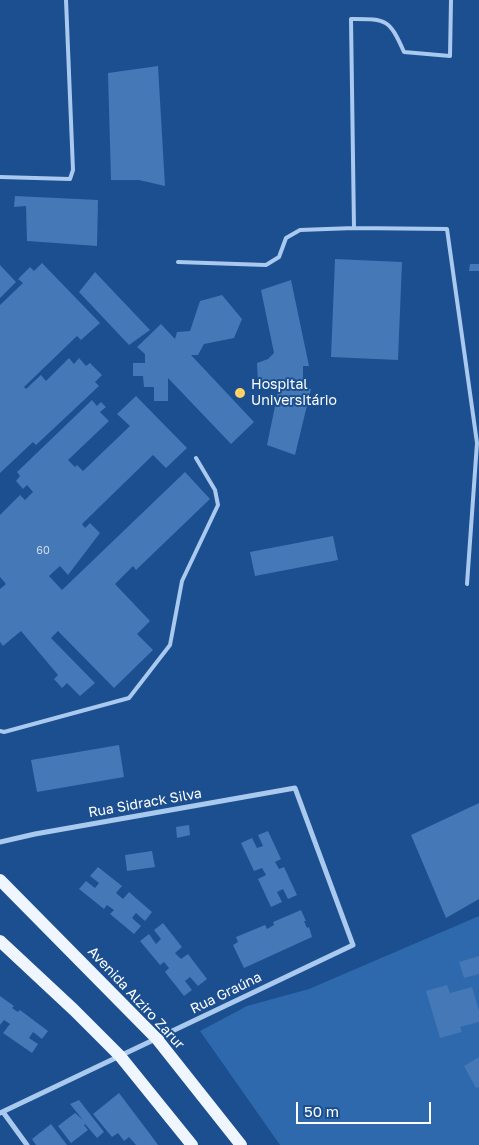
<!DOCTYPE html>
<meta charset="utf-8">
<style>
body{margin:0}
#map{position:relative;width:479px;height:1145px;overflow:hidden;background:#1b4f8f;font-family:"Golos Text",sans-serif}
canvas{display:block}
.scale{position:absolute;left:296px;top:1102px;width:135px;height:22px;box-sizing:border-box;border:2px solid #fff;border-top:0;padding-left:6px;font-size:15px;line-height:18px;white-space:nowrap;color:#fff;-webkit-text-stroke:4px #1b4f8f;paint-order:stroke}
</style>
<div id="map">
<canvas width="479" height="1145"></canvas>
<div class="scale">50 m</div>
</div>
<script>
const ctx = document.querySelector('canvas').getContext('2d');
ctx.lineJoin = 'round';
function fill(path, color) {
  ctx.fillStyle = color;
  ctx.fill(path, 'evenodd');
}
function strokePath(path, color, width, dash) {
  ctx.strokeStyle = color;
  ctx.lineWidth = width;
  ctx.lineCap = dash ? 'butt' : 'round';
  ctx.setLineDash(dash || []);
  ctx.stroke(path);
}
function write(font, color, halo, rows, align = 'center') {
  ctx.font = font + ' "Golos Text",sans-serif';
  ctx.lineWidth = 4;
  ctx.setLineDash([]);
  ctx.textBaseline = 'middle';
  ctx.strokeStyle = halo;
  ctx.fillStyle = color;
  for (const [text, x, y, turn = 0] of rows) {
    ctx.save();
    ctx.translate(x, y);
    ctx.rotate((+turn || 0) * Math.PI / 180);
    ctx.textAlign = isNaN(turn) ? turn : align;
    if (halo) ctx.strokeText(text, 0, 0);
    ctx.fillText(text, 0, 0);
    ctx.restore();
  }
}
fill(new Path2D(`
 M479 916V1145H280L200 1031 247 1006 309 989Z`), '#2e69ad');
fill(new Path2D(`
 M158 66 165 186 139 180H111L108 73Z
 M15 196 98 200 97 246 27 241 26 206 14 207Z
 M335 259 402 262 398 360 331 357Z
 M42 263 100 323 81 340 77 336 24 387 26 389 41 375 46 381 69 358 74 364 79 358 86 366 90 363 102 375 95 382 99 386 36 445 33 442 0 473V305L23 283 18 279 30 267 34 271Z
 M470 264H479V271H469Z
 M0 265 16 282 0 298Z
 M95 272 150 330 129 345 79 292Z
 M291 280 309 366H303V388L311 389 295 455 267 445 279 387 258 383 257 363 268 359 274 353 261 290Z
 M222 295 242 319 234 338 204 344 198 355H191L254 422 231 444 168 378V401H154V387H144L143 376H133V363H145V354L137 347 161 324 175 339 177 332 190 331 200 301Z
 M136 396 187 448 166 468 153 455 82 524 85 528 90 523 100 533 68 575 60 566 49 576 62 590 185 472 210 499 136 570 133 566 115 584 150 621 137 634 153 650 114 688 58 631 51 638 95 683 80 696 67 683 62 688 54 679 58 675 21 631 3 646 0 642V589L6 584 0 577V515L20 495 25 500 33 492 27 485 23 489 16 481 20 476 17 472 92 400 97 406 101 402 106 407 100 412 109 421 68 460 75 467 77 465 83 471 130 426 117 414Z
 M333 536 338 560 255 576 250 552Z
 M119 745 124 777 37 792 31 760Z
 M479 803V899L446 918 411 835Z
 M189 825 190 835 177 838 176 827Z
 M268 831 281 859 275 862 279 869 284 867 297 895 288 899 283 889 277 892 282 902 271 907 258 879 266 875 262 868 254 871 241 843 252 838 257 848 263 846 258 835Z
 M152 851 155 867 127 871 125 855Z
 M98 867 122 886 116 893 123 899 129 892 152 912 145 921 136 913 132 918 141 926 134 934 110 914 114 910 107 905 104 909 79 889 86 881 95 888 99 883 90 876Z
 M301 910 306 921H304L307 928 309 927 312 937 244 968 233 945 238 942 236 937 265 925 267 929 274 925 273 922Z
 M163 923 182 947 175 953 181 959 188 954 207 979 198 986 190 977 185 981 192 990 184 996 165 972 169 968 164 962 160 965 140 941 149 934 156 944 161 939 154 930Z
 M479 956V974L464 978 459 962Z
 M447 985 450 993 472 987 479 1011V1022L460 1027 462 1032 440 1038 426 991Z
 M0 996 14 1006 12 1008 18 1012 20 1010 48 1031 42 1039 33 1032 29 1038 38 1044 32 1053 3 1033 10 1024 4 1020 0 1025Z
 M479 1057V1087L476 1088 464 1066Z
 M119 1093 150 1134 158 1145H136L129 1137 124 1141 118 1133 112 1137 93 1114Z
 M79 1100 104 1132 97 1138 85 1124 84 1125 88 1130 71 1143 58 1126 75 1113 83 1120 70 1104Z
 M51 1124 67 1145H36L32 1139Z`), '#4478b7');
strokePath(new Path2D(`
 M0 177 70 179 73 170 66 0
 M354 228 351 19C386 19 389 18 404 52L450 56 451 0
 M178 262 266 265 279 257 286 238 300 230 354 228 447 229 477 443 467 584
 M0 731 4 732 129 698 170 645 182 581 218 505 215 490 196 458`), '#a9c9ee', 4);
strokePath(new Path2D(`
 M0 842 35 834 295 788 353 945 0 1113
 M3 1112 27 1145`), '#a9c9ee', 5);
strokePath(new Path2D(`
 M0 880 157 1039 241 1145
 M0 941 74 1010 120 1056 192 1145`), '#f0f6ff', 12);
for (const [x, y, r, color] of [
 [240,393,6,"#ffd166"]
]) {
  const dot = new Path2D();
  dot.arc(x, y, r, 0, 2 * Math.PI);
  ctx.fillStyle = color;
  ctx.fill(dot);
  strokePath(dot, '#1b4f8f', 2);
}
write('11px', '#d0dded', null, [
 ["60",43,551]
]);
write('14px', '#fff', '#1b4f8f', [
 ["Hospital",251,385],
 ["Universitário",251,401]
], 'left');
write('14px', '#fff', '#1b4f8f', [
 ["Rua Sidrack Silva",145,803,-10],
 ["Rua Graúna",226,993,-26],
 ["Avenida Alziro Zarur",136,998,47]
]);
</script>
